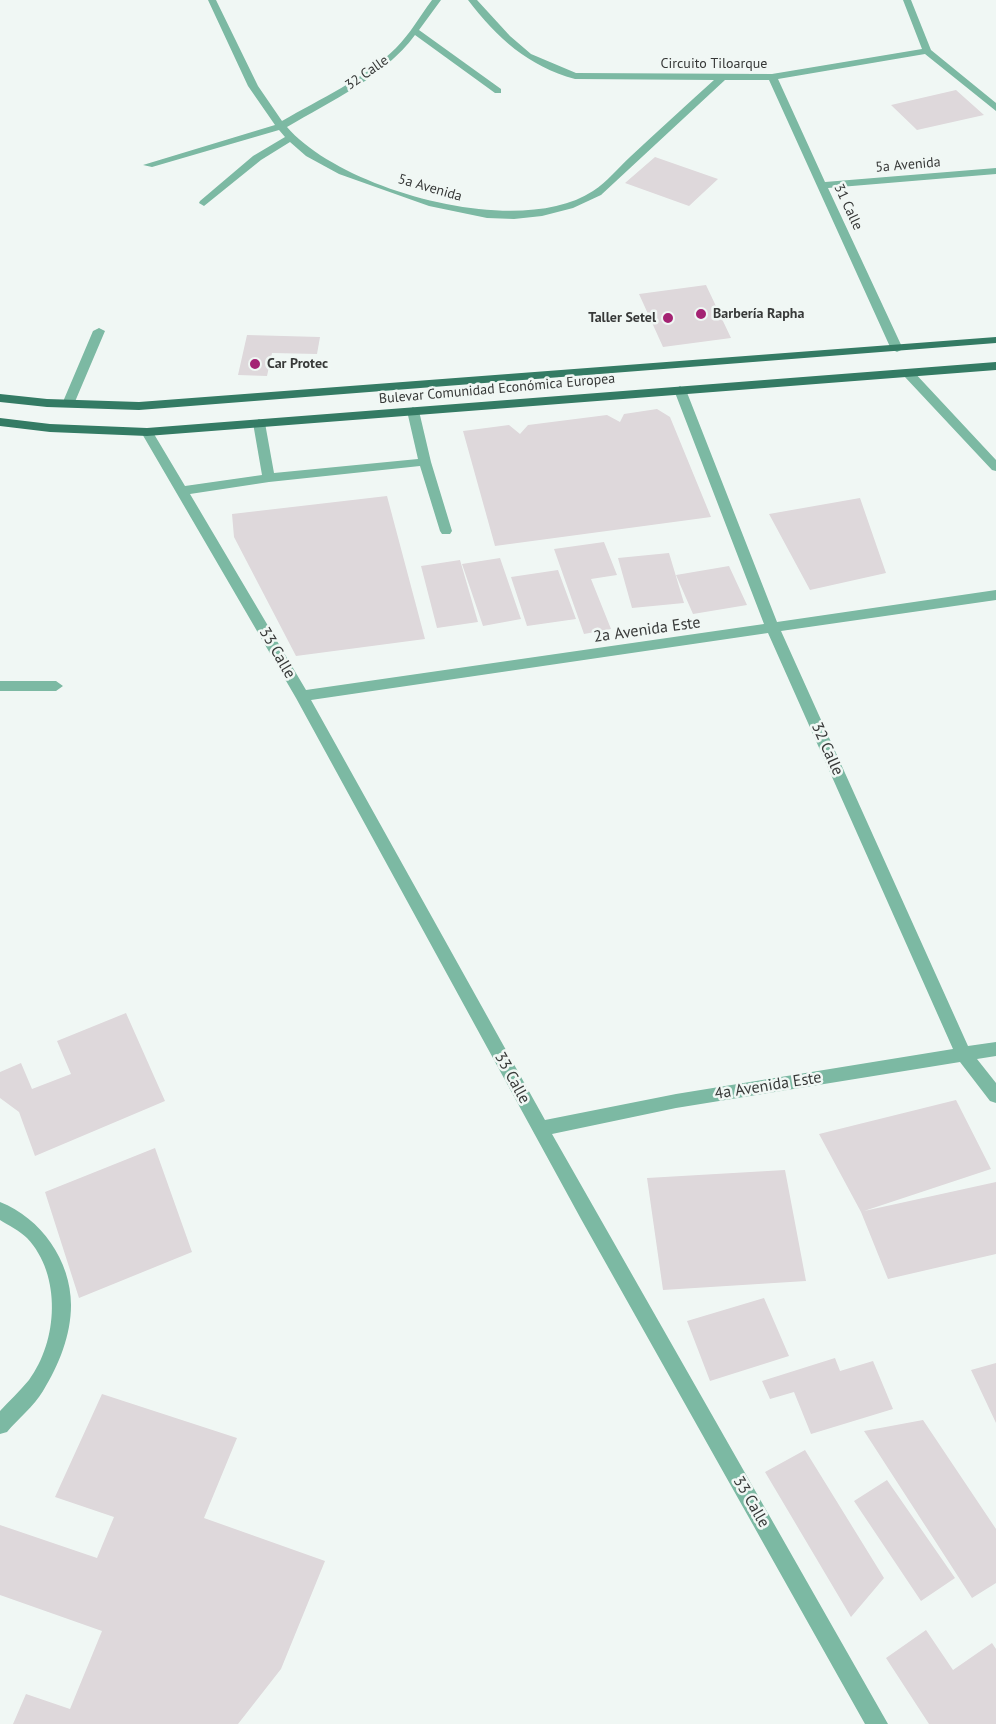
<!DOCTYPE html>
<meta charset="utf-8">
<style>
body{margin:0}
canvas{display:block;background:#f0f7f4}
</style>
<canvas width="996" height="1724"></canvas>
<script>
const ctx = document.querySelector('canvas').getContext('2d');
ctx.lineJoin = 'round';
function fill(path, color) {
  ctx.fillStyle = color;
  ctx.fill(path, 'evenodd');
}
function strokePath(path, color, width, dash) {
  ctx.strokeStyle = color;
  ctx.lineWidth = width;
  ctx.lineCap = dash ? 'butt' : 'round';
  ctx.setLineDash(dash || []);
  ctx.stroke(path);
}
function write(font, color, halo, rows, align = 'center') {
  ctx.font = font + ' "PT Sans",sans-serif';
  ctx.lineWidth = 5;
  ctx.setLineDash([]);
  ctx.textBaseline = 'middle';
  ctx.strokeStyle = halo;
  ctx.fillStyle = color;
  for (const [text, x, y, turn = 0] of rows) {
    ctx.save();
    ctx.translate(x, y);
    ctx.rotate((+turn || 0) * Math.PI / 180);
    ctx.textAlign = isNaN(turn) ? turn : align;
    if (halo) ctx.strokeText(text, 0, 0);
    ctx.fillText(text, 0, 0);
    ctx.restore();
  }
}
fill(new Path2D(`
 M956 90 984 115 917 130 891 105Z
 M655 157 718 179 689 206 625 183Z
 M706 285 731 338 663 347 639 294Z
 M247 335 320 337 317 354 272 353 267 376 238 375Z
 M657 409 670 417 711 517 495 546 463 431 509 425 520 434 528 425 607 415 620 422 624 414Z
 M387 496 425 639 296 656 234 537 232 514Z
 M860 498 886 573 810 590 769 514Z
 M604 542 617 575 591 579 611 629 584 634 554 549Z
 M669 553 684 603 632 608 618 558Z
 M500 558 521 619 483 626 462 564Z
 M460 560 478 622 437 628 421 566Z
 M729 566 747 605 693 614 676 575Z
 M558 570 576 619 527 626 511 577Z
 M126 1013 165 1101 35 1156 19 1112 0 1098V1072L21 1063 32 1089 71 1074 57 1041Z
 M956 1100 991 1169 864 1211 996 1182V1254L888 1279 861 1212 819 1134Z
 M155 1148 192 1252 79 1298 45 1192Z
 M785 1170 806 1281 663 1290 647 1178Z
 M764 1298 789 1356 710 1381 687 1321Z
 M835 1358 840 1371 873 1361 893 1409 811 1434 794 1392 770 1399 762 1381Z
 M996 1363V1423L971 1370Z
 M102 1394 237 1438 204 1518 325 1561 281 1669 238 1724H13L26 1694 70 1709 102 1631 0 1595V1525L97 1558 114 1517 55 1497Z
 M923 1420 996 1529V1583L972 1598 864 1431Z
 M805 1450 884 1578 851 1617 765 1472Z
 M887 1480 955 1578 921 1601 854 1501Z
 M926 1630 953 1670 992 1643 996 1649V1724H929L886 1658Z`), '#ded8db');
fill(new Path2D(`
 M208 0H216L258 86 282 121C320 99 364 79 396 48 410 34 420 16 432 0H441L419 30 501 89V93H495L415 35C384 77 331 101 287 127 341 190 519 240 593 191 607 182 618 168 630 157 658 131 686 105 714 80L575 79C528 66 497 38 468 0H477L510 36 531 54 576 73 772 74 922 49 903 0H911L931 50 996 103V111L925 54 778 79 825 182 996 168V174L828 188 903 349 897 352 891 349 769 80H725L601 195 573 208 542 216 514 219 487 218 429 206 339 174 306 156 290 142 261 160 204 206 199 203 200 201 253 156 285 137 279 130 152 167 143 165 275 125 248 86Z
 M99 328 105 331 74 404 72 407H64L62 404 93 331Z
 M908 369 912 370 996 460V471L992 470 904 376 902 373Z
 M680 386 686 390 777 622 996 590V600L781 631 968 1046 996 1042V1056L977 1059 996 1083V1103L990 1101 960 1062 676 1108 552 1134 888 1724H865L581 1219 296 698 141 432 147 428 151 429 185 486 262 475 253 423 259 419 265 423 274 473 418 459 407 411 413 407 419 411 431 462 452 531 450 534H442L440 531 420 466 269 482 190 494 306 690 764 624 674 390ZM768 633 953 1049 676 1094 545 1120 311 700Z
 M0 681H56L63 686 56 691H0Z
 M0 1202C41 1218 71 1261 71 1305 71 1335 59 1365 43 1391 34 1406 18 1419 7 1432L0 1434V1411C9 1401 20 1391 29 1380 58 1341 62 1275 27 1238 20 1231 8 1225 0 1220Z`), '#7cb9a3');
fill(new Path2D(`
 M996 337V343L139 410 47 407 0 402V394L47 399 139 402Z
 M996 362V370L147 436 50 432 0 426V418L50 424 147 428Z`), '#347b64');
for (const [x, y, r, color] of [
 [701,314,6,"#a42373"],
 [668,318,6,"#a42373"],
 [255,364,6,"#a42373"]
]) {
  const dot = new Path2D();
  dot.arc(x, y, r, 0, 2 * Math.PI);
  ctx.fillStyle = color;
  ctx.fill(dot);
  strokePath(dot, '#f0f7f4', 2);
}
write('14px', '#373938', '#f0f7f4', [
 ["Circuito Tiloarque",714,64],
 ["32 Calle",367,73,-35],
 ["5a Avenida",908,165,-5],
 ["5a Avenida",430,188,16],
 ["31 Calle",848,207,65],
 ["Bulevar Comunidad Económica Europea",497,389,-5]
]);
write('bold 14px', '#373938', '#f0f7f4', [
 ["Barbería Rapha",713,314],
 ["Taller Setel",656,318,"right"],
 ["Car Protec",267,364]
], 'left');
write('16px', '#373938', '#f0f7f4', [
 ["2a Avenida Este",647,630,-8],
 ["33 Calle",277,653,60],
 ["32 Calle",827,749,66],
 ["33 Calle",512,1078,61],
 ["4a Avenida Este",768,1086,-9],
 ["33 Calle",751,1502,60]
]);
</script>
